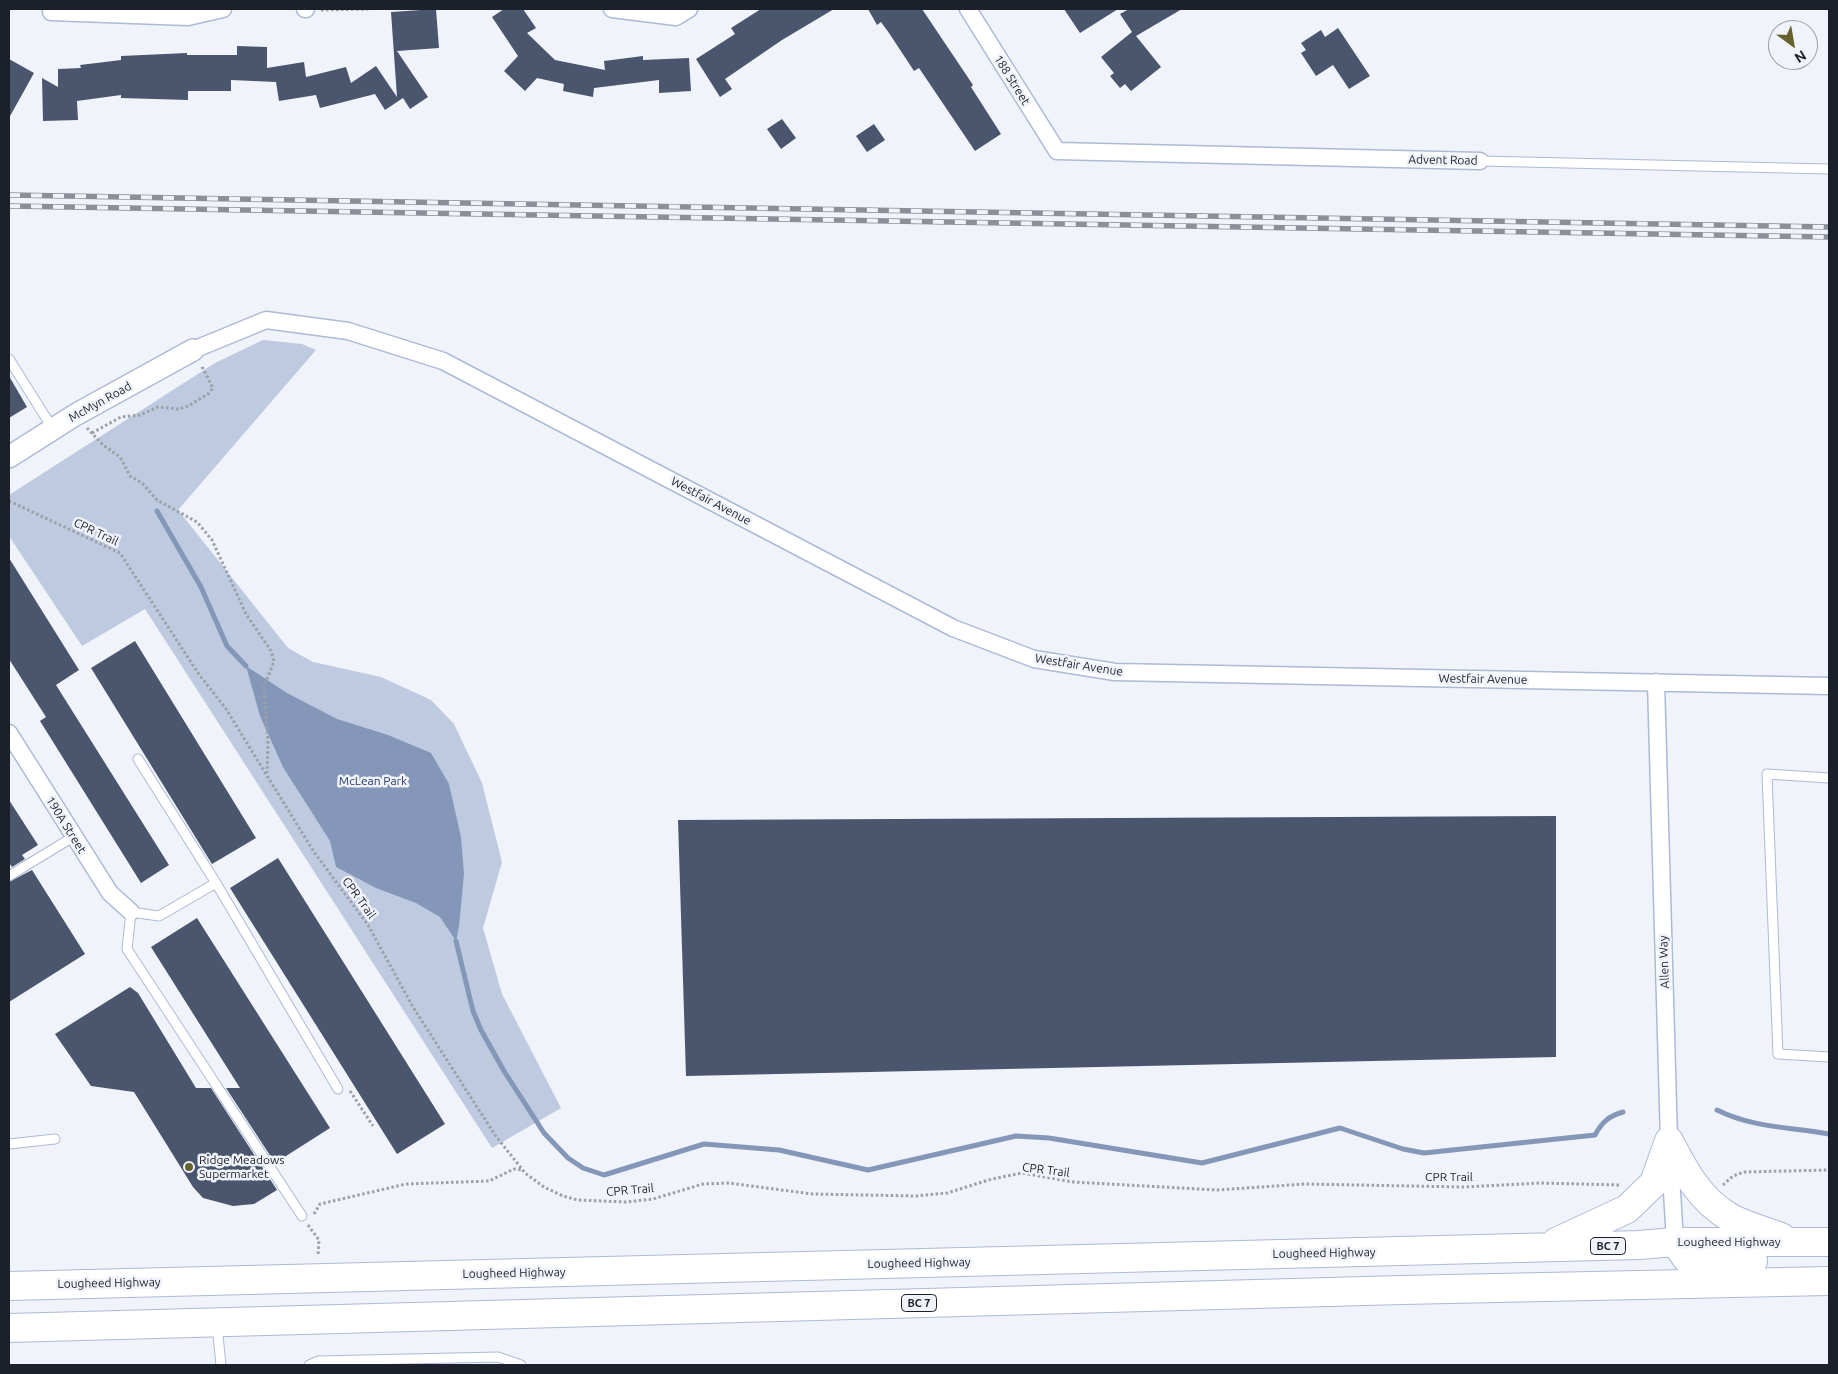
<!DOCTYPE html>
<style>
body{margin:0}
#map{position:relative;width:1838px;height:1374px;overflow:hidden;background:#f0f3f9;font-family:Ubuntu,sans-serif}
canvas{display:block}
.frame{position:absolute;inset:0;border:10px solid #1b202b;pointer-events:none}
.north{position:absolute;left:1768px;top:20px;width:50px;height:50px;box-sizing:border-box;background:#f0f3f9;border:1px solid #9b9fa7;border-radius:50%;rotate:148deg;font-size:14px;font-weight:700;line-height:20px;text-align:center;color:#1b202b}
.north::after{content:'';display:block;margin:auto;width:18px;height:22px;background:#65622e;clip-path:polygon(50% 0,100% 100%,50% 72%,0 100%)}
</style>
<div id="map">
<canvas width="1838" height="1374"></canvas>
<div class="frame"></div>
<div class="north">N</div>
</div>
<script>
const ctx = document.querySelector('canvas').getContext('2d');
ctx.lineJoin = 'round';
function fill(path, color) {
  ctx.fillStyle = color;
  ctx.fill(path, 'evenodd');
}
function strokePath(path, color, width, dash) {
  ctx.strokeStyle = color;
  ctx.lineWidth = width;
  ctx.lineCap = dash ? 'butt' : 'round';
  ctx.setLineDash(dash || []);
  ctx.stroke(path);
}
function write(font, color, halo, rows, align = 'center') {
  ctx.font = font + ' Ubuntu,sans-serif';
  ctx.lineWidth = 5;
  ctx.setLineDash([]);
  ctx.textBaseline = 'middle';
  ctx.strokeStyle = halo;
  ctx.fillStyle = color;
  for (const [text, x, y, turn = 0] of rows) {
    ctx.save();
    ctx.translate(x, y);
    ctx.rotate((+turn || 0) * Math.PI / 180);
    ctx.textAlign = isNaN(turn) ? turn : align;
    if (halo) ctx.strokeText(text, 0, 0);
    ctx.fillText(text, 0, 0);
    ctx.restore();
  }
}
fill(new Path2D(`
 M263 340 302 344 316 350 178 510 288 648 313 662 381 677 431 700 454 724 482 783 502 862 483 928 502 994 561 1108 492 1148 145 609 82 646 9 536V495L215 363Z`), '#becae0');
fill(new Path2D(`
 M246 666 287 693 337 719 388 735 431 753 449 784 461 837 464 874 459 926 456 941 440 917 416 903 376 888 336 867 330 841 283 767 260 716Z`), '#8597b8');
strokePath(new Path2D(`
 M157 511 201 587 227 646 246 666
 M456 941 473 1011 481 1030 504 1071 544 1133 568 1158 583 1168 604 1175 704 1144 779 1150 868 1170 1016 1136 1049 1138 1202 1163 1340 1128 1403 1149 1424 1153 1595 1135C1602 1122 1609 1116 1623 1112
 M1717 1110C1753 1128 1791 1127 1829 1134`), '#8597b8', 5);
fill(new Path2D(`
 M436 9 439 48 397 51 428 97 410 109 403 98 385 110 375 94 320 108 316 95 279 101 276 82 231 80V91H188V100L121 98V95L77 101 78 120 43 121 42 78 58 87V69L81 68 80 65 121 60V56L187 53V55H237V46L267 47V68L304 62 306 77 346 67 351 83 376 66 397 97 391 12Z
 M504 9H523L536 28 527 33 555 60 605 70 604 61 643 56V60L689 58 691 91 659 93V80L594 88 593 97 563 91 564 84 537 78 525 91 504 71 518 56 492 17Z
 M761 9H834L782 40 725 79 732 89 720 97 696 59 735 34 731 28Z
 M868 9H922L973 85 971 87 1001 134 975 151 919 68 914 71 889 33 881 22 877 25Z
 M1064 9H1118L1080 33Z
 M1129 9H1182L1136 36 1161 67 1131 91 1125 84 1120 88 1110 76 1114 73 1101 57 1132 32 1120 14Z
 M1338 28 1370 76 1349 89 1333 65 1316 76 1301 53 1306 50 1301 43 1321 30 1325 37Z
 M9 59 34 73 9 118Z
 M782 119 796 138 781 149 767 129Z
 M874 124 885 140 867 152 856 136Z
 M9 376 27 407 9 418Z
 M9 558 79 670 56 685 169 865 141 883 40 721 46 717 9 659Z
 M135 641 256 838 212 864 91 668Z
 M9 800 38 845 22 855 25 859 12 867 9 863Z
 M1556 816V1057L686 1076 678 820Z
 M278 858 445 1124 397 1154 230 888Z
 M32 870 85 954 9 1002V882Z
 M197 918 330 1128 275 1163 226 1088H240L151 947Z
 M130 987 138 993 196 1088H211L277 1190 254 1204 233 1206 203 1198 193 1187 134 1092 91 1086 55 1034Z`), '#49566e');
const service = new Path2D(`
 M1480 161 1829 169
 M9 359 53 429
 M138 759 216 883 338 1089
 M1829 778 1767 774 1778 1054 1829 1057
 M9 876 73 837
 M216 883 159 916 131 912 127 949 302 1216
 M9 1144 55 1139
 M217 1326 221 1365
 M309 1365 318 1361 498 1357 521 1365`);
const minor = new Path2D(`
 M305 9H306
 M612 9 676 17 689 9
 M968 9 1057 151 1480 161
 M51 12 188 17 223 9
 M193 350 266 320 348 331 443 361 953 628 1034 659 1115 672 1829 686
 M1656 682 1669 1141 1675 1242
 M9 733 110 893 131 912`);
const tertiary = new Path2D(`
 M9 457 75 415 193 350`);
const trunk = new Path2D(`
 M1669 1141C1684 1170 1700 1201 1731 1218 1746 1226 1765 1231 1781 1237
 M1556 1242 1627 1209 1654 1183 1669 1141
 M1675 1242 1687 1259 1699 1264 1753 1261
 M9 1286 1639 1245 1675 1242H1829
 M9 1328 1402 1290 1829 1281`);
strokePath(service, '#acbad6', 11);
strokePath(minor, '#acbad6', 19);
strokePath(tertiary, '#acbad6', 24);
strokePath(trunk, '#acbad6', 30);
strokePath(new Path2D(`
 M321 10 370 9
 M87 428 103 445 120 457 130 476 142 483 157 500 197 522 212 540 246 614 271 651 274 661 264 687 268 743 267 773
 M92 433 121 417 140 415 158 407 179 409 188 406 208 394 213 388 201 365
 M9 501 120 553 198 673 226 709 314 852 368 925 413 1007 495 1135 525 1173 544 1187 563 1196 578 1200 626 1202 653 1199 703 1184 729 1183 812 1194 916 1196 947 1193 992 1179 1022 1173 1073 1182 1217 1190 1305 1184 1464 1187 1541 1183 1620 1185
 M350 1091 373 1126
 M1723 1185 1733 1176 1744 1172 1829 1170
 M314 1214 320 1204 406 1184 489 1181 514 1169 522 1170
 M308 1225 319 1240 318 1256`), '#9ca0a8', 3, [2.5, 2.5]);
strokePath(service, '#fff', 9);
strokePath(minor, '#fff', 16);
strokePath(tertiary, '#fff', 21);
strokePath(trunk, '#fff', 28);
const rail = new Path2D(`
 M9 195 1829 227
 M9 206 1829 237`);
strokePath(rail, '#8b8f98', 5.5);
strokePath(rail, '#f0f3f9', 4, [11]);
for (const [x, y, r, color] of [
 [189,1167,5,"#65622e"]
]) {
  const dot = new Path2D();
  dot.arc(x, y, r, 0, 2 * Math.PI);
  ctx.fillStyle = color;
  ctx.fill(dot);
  strokePath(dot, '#f0f3f9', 2);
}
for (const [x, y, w] of [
 [1608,1246,35],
 [919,1303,35]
]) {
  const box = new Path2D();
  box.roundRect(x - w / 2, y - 8.5, w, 17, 4);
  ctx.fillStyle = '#f0f3f9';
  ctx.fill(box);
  strokePath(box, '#1b202b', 1);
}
write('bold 11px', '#1b202b', null, [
 ["BC 7",1608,1246],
 ["BC 7",919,1303]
]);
write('12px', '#1b202b', '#f0f3f9', [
 ["188 Street",1012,80,58],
 ["Advent Road",1443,160,1],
 ["McMyn Road",100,402,-29],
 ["Westfair Avenue",711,501,28],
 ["CPR Trail",96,532,25],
 ["Westfair Avenue",1079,665,9],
 ["Westfair Avenue",1483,679,1],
 ["190A Street",66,825,58],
 ["CPR Trail",359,898,54],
 ["Allen Way",1664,962,-92],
 ["CPR Trail",1046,1170,7],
 ["CPR Trail",1449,1177],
 ["CPR Trail",630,1190,-5],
 ["Lougheed Highway",1729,1242],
 ["Lougheed Highway",1324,1253,-1],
 ["Lougheed Highway",919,1263,-1],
 ["Lougheed Highway",514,1273,-1],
 ["Lougheed Highway",109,1283,-1]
]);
write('12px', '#243966', '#f0f3f9', [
 ["McLean Park",373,781]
]);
write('12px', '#1b202b', '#f0f3f9', [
 ["Ridge Meadows",199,1160],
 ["Supermarket",199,1174]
], 'left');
</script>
